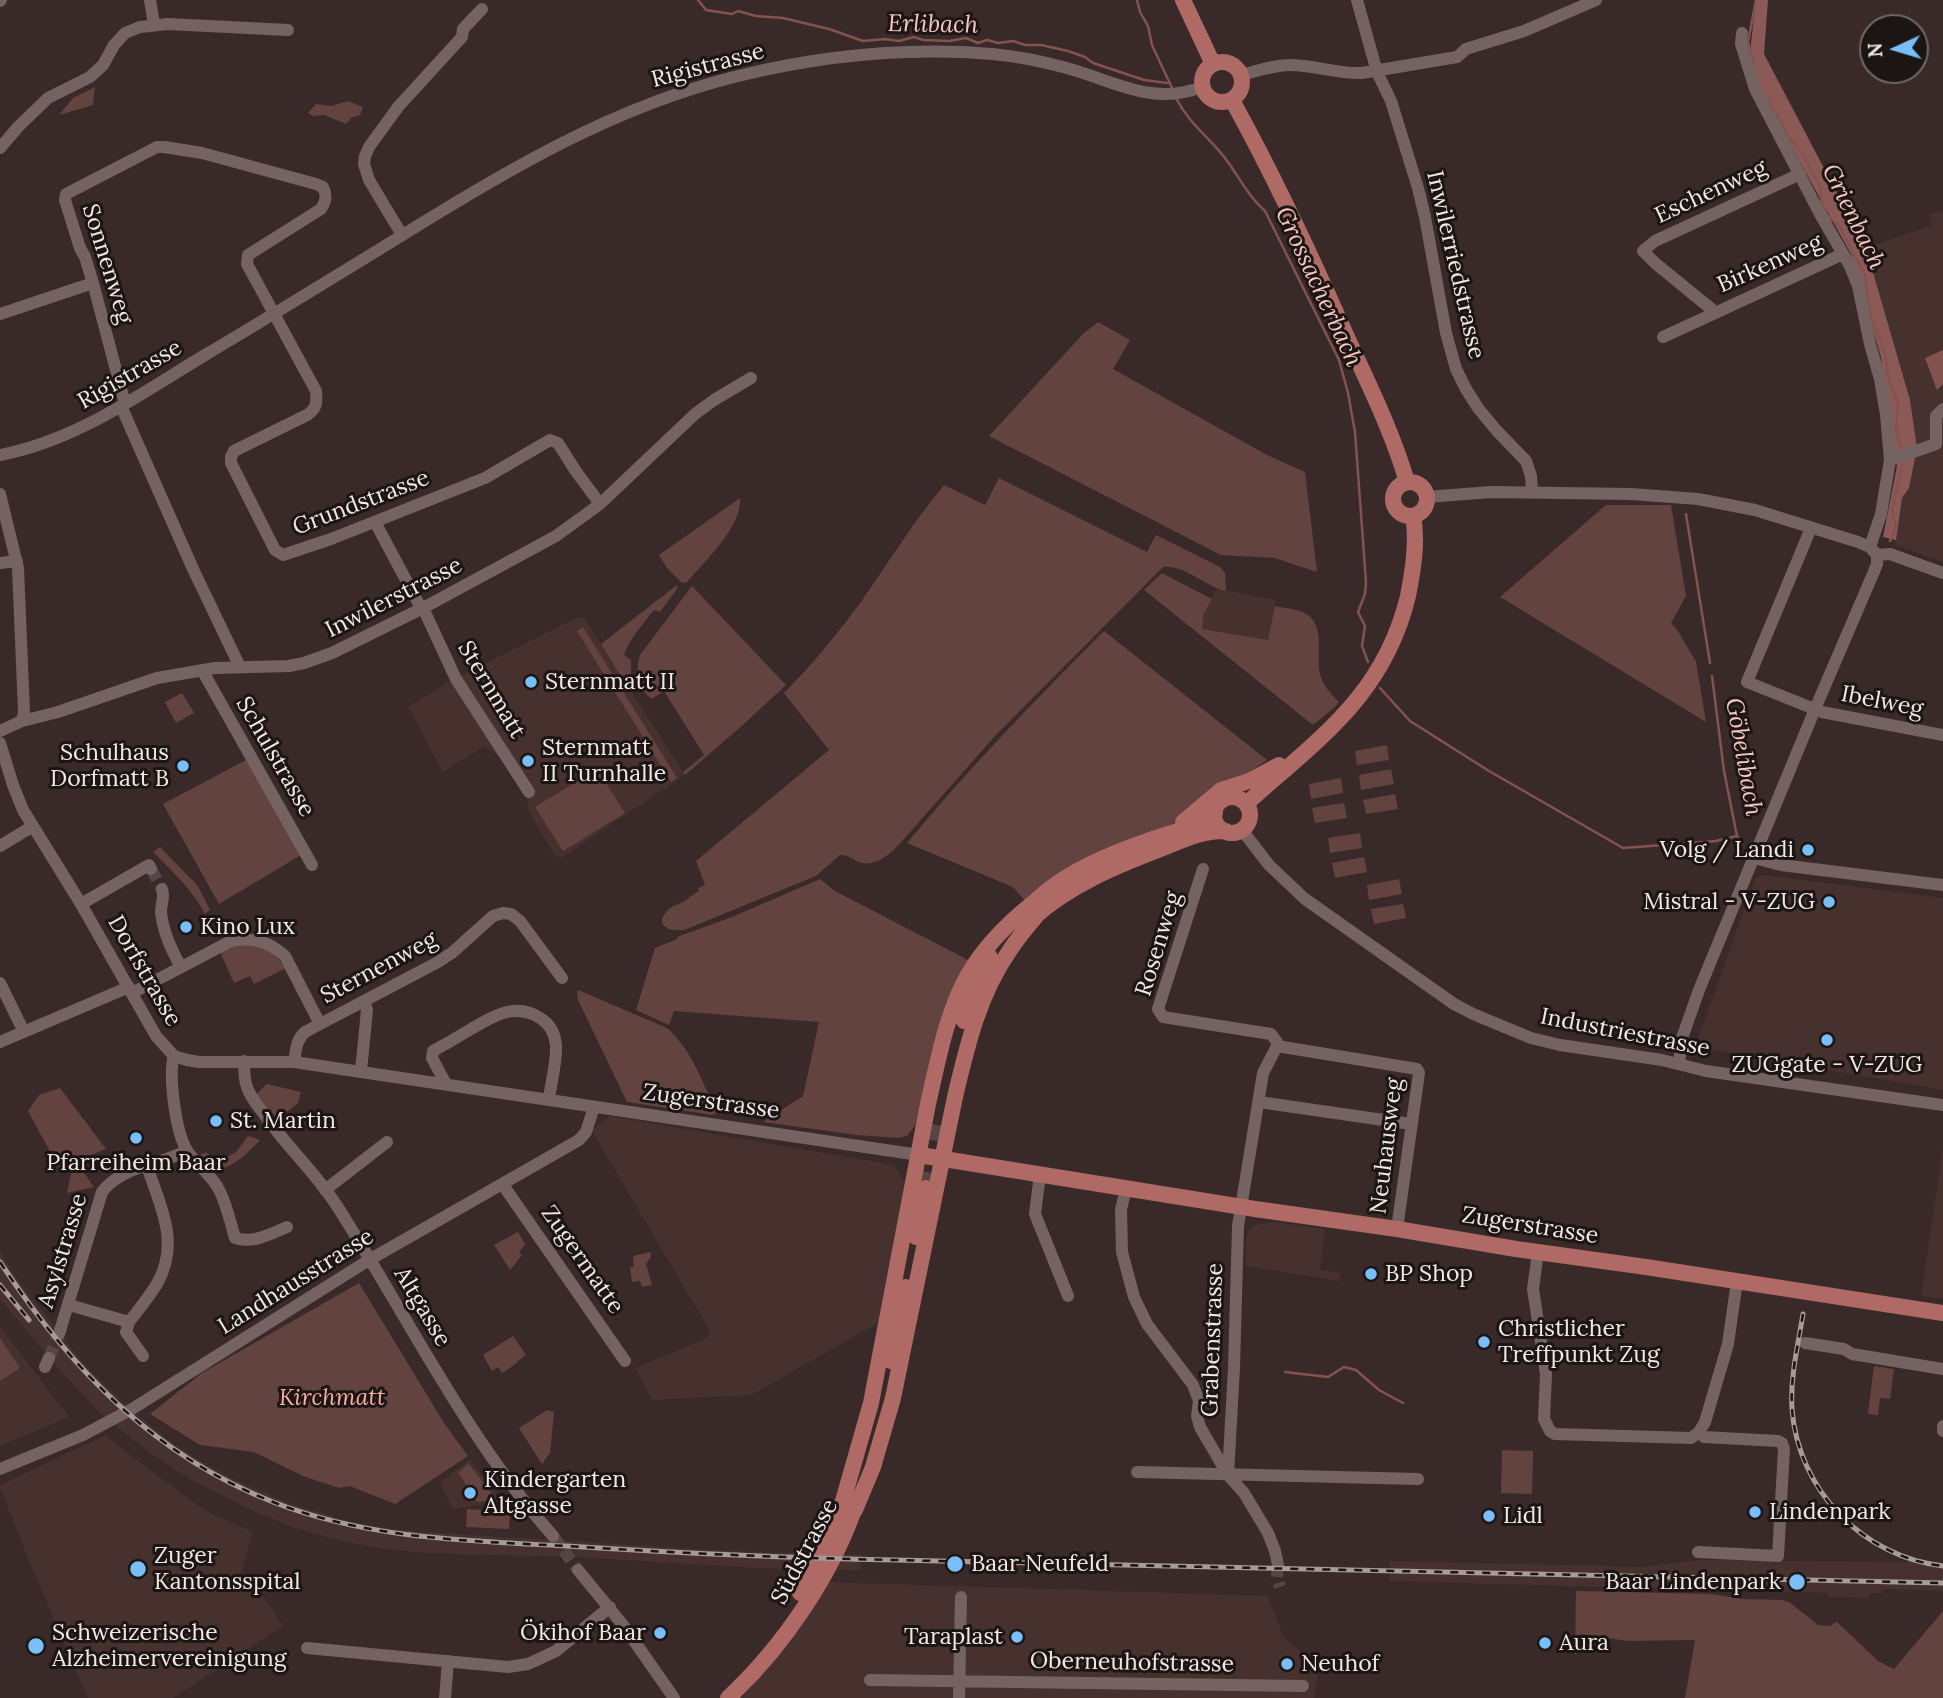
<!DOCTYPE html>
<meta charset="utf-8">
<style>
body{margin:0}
#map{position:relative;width:1943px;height:1698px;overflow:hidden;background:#392a29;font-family:Lora,serif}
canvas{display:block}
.north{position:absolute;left:1859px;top:14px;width:70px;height:70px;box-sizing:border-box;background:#1b1514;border:2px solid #716968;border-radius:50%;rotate:266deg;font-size:19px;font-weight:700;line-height:28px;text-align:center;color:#f1e7e6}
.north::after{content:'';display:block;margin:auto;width:24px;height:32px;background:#78bff7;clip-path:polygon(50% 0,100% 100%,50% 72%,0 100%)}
</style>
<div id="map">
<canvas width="1943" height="1698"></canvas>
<div class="north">N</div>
</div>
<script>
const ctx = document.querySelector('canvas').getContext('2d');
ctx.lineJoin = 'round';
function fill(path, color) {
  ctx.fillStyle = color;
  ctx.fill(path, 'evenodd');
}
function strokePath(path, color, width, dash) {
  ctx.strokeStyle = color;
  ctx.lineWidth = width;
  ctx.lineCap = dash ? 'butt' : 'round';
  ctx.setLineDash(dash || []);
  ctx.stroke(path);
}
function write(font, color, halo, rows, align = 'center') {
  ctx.font = font + ' Lora,serif';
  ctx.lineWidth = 6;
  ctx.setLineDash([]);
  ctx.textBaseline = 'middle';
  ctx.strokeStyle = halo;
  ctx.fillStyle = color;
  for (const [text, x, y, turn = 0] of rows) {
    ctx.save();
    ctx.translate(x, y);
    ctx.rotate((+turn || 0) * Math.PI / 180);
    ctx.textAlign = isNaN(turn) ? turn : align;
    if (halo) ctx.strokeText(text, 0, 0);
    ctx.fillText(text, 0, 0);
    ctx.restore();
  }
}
fill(new Path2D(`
 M1943 210V562L1895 545 1902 498 1909 488 1917 448 1910 400 1866 248 1932 225 1929 215Z
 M1217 589 1276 600 1269 641 1201 629 1204 613Z
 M578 617 584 618 685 775 558 860 560 855 556 857 529 812 526 792 503 758 484 746 443 772 408 707 452 680Z
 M1764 875 1943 898V1090L1695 1047 1756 877Z
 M609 1116 894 1165 906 1184 878 1323 751 1395 652 1400 635 1368 705 1339 710 1331 592 1131Z
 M1943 1148V1298L1921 1296Z
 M1272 1222 1325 1229 1320 1270 1340 1273 1339 1281 1246 1266V1239L1249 1229 1252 1226Z
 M0 1251 17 1279 83 1363 124 1404 175 1445 201 1461 235 1480 288 1503 348 1521 383 1528 423 1532 729 1551 861 1555V1570L758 1568 577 1557 427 1553 378 1548 334 1539 295 1528 253 1511 190 1479 149 1452 102 1415 67 1378 0 1299Z
 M0 1327 69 1417 0 1446Z
 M106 1435 129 1454 204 1510 253 1532 241 1574 267 1601 283 1626 173 1698H88L30 1563 0 1487V1485Z
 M470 1459 502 1502 453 1509 440 1483Z
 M1914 1558 1943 1563V1591L1883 1589 1882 1593H1870V1598L1829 1597 1828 1593 1390 1581V1561L1640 1567 1700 1560 1909 1562Z
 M822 1582 1268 1596 1283 1636 1319 1668 1314 1698H742L787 1641Z`), '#47312f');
fill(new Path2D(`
 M95 87 93 105 59 115 73 98Z
 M348 101 363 107 360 115 351 118 346 124 324 115 313 116 308 113 316 104 332 106Z
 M1098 322 1130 340 1113 369 1267 455 1305 472 1317 572 1275 558 1221 555 989 436 1083 334Z
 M999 478 1147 552 1156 535 1220 567 1225 573 1226 591C1205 587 1186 565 1163 567L995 736 903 840C893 851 879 866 862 863 854 861 850 855 840 855L816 876 684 930C669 932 652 925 669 909 674 905 679 904 685 901 690 897 693 894 699 891L698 888 705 885 696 861 829 750 784 693C813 664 839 632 863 599 890 560 914 521 944 485L985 505Z
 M740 498C742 527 705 561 687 582L682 583 667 568 659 555Z
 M1606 505H1671L1686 596 1671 623 1678 631 1696 662 1706 722 1500 597Z
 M1162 573 1212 599 1204 613 1202 629 1268 640 1275 606C1285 608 1299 609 1308 615 1325 627 1316 657 1320 674 1323 686 1331 694 1339 702L1335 707 1313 725 1144 590Z
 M677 585V589L660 612 654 610C643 624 630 638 624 655L631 660V681L628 688 601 644Z
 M692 586 786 685 745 723 685 775 683 772 704 755 664 691 652 699C638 690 635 670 640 655Z
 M583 627 677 778 671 782 577 631Z
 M1104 631 1267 760 1174 823 1025 901 1013 887 907 843C969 768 1036 699 1104 631Z
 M182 693 194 713 176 723 165 702Z
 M1387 745 1389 760 1357 765 1355 751Z
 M246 760 301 855 219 904 163 804Z
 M597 769 625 813 563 851 535 807Z
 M1391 769 1394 784 1361 790 1359 775Z
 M1341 778 1343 793 1311 799 1309 784Z
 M1395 794 1398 809 1366 814 1363 800Z
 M1344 803 1347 818 1315 823 1312 808Z
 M1360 833 1362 848 1330 853 1328 838Z
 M160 847 198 886 210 910 205 914C192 889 172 871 153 852Z
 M1364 857 1367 872 1335 878 1332 863Z
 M820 879 835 891 970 961 919 1120 907 1136 899 1138 857 1135 763 1122 803 1096 819 1022 674 1011 669 1025 636 1010 655 948 677 939V937L732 917Z
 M1399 879 1402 894 1369 900 1367 885Z
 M1403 904 1406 918 1374 924 1371 909Z
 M238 944C264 945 270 948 286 968L254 984 250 976 234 983 220 952Z
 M578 990 667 1028C691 1049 704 1084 716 1113L713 1115 627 1102 578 1000 577 993Z
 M267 1084 301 1092 298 1103 274 1122 255 1095Z
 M60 1088 106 1149 83 1158 80 1162 59 1168 28 1111 39 1095Z
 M248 1136 260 1140C250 1151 228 1174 211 1168 205 1166 202 1160 198 1156L206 1152 213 1158 220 1161 236 1152Z
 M82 1170 94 1187 67 1193 71 1173Z
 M518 1232 525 1244 519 1252 522 1255 510 1270 494 1245Z
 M651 1252V1257L646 1264 652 1285 642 1287 640 1281 632 1282 630 1267H634L633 1256Z
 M359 1283 444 1423 468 1456 395 1504 350 1486 339 1488 303 1476 254 1452 200 1445 150 1414 202 1373Z
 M513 1336 526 1355C517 1361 513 1367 502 1373L498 1367 492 1371 483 1355Z
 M0 1338 20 1368 0 1381Z
 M1874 1366 1894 1369 1890 1399 1880 1398 1878 1415 1868 1414Z
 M547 1410 554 1412 550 1453 542 1464 519 1428Z
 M1502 1450 1533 1451 1532 1494 1501 1493Z
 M469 1464 496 1499 477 1502 458 1472Z
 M467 1509 500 1511V1513L510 1514 509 1529 466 1527Z
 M1576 1591 1711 1594 1742 1599 1782 1600 1789 1602 1818 1625 1830 1626 1837 1622 1878 1661 1894 1669 1943 1611V1698H1685L1695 1640 1628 1641 1580 1634 1575 1656Z`), '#634340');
fill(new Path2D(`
 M1756 0H1768L1764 54 1866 248 1910 400 1917 448 1909 488 1902 498 1896 540 1883 537 1897 466 1881 357 1851 254 1761 92 1749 60Z`), '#8b5a57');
fill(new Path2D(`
 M1943 350V384L1937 390 1925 358Z`), '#83534f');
strokePath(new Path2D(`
 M698 0 706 10 732 14 738 11 756 16 783 18 829 29 863 41 885 39 899 41 914 37 923 40 949 41 966 38 978 43 987 40 998 43 1013 41 1025 45H1041L1068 51 1085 57 1093 63 1144 80 1167 83
 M1137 0 1140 12 1148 26 1152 45 1172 88
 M1754 65 1748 42 1756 0
 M1176 98C1191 127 1211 138 1228 162 1240 179 1249 197 1265 211L1339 360 1348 393 1355 432 1366 582 1365 594 1358 612 1365 626 1362 646 1368 662
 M1768 100 1791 140 1802 153 1821 188V200L1827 215 1839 226 1865 275 1870 313 1886 357 1888 378 1898 402 1896 430 1902 451
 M1686 514 1710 663
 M1890 541 1896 526 1892 511 1903 461
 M1712 676 1724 771 1737 836 1742 844
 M1380 688 1410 721 1489 771 1623 848 1716 841 1737 836
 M1285 1372 1328 1377 1344 1367 1356 1370 1379 1390 1403 1403`), '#83534f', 2.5);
strokePath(new Path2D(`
 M151 869 162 889
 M49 1358 59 1334
 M553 1536 578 1570
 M1278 1565 1277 1577 1280 1587`), '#554645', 12, [12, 6]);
strokePath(new Path2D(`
 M926 1188 939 1125`), '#554645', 16, [16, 8]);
strokePath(new Path2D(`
 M150 0 154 24
 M1357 0 1377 72 1391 101 1418 188 1425 217 1446 333 1456 369 1466 389 1478 408 1497 431 1526 461 1531 476 1532 492
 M0 1 1 0
 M1742 33 1741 44 1755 89 1820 214 1850 266 1858 286 1870 344 1880 379 1886 415 1890 460 1881 514 1870 547
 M1241 75C1257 71 1274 65 1290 65 1314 65 1338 74 1362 73L1457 57 1466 49 1524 31 1596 0
 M0 148 18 127 48 98 90 77 103 65 114 45 125 33 140 27 168 24 288 30
 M402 235 369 180 364 164 365 156 369 147 398 107 462 37 463 29 482 9
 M1715 312 1655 263 1643 251 1655 241 1800 174
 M0 314 93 283
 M1663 337 1843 254
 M125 404 93 283 85 257 80 248 65 200 66 194 157 147H164L202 153 316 184 323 187C327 196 326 201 321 209L248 255 247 264 316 391C317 403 317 408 307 415L234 451 231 457V463L275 550 283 555 331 539 485 478 550 440 558 443 575 470 600 504
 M121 406 193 569 240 667
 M0 455C76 441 140 394 205 355 271 316 336 276 401 236 507 170 615 106 738 76 820 56 907 47 992 54 1015 56 1040 61 1063 67 1111 79 1150 107 1202 87
 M1890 460 1936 444V416L1943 409
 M0 494 18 568 24 712 22 721
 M1427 497 1491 492 1631 494 1698 499 1755 510 1858 542 1870 547 1877 555V564L1873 574 1815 709 1699 990 1682 1038 1679 1064
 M375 522 421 608
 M1811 528 1747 682 1822 712 1943 735
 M1877 555 1890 554 1943 573
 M0 563 17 561
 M423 608 456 679 529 792
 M202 670 312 865
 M0 731 22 721 58 712 157 678 215 668 289 666 304 663 332 653 423 608 556 536 600 504 695 414 714 400 751 378
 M0 743 13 785 23 810 81 904 156 1036 174 1056 187 1060 199 1062H294L919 1155
 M1242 830 1269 865 1305 899 1454 1004 1473 1014 1531 1038 1560 1045 1662 1060 1706 1071 1943 1105
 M0 846 33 826
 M1754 858 1781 865 1943 885
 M1203 869 1158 1009 1163 1017 1271 1034 1277 1042V1046
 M162 889C165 898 161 903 161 912 163 932 171 949 181 967
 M81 904 149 865 151 869
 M0 983 24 1032
 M132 993 231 941C253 937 268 941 285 956L320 1024
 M0 1042 129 987
 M1277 1046 1417 1069 1419 1073 1397 1229
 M174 1056C168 1076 176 1135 188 1152 197 1164 209 1174 217 1186 226 1201 230 1221 235 1238 252 1244 271 1234 287 1227
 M244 1061C244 1070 244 1079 247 1087 250 1097 258 1106 264 1114 286 1146 316 1173 337 1206 408 1317 465 1436 553 1536
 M294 1062C296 1050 296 1040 305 1032L438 962 453 952 493 916 503 913 511 914 520 921 562 978
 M361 1071 367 1010 364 1001
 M446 1084 432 1058 433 1051C446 1044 458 1037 471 1029 493 1016 516 1002 540 1018 550 1024 555 1034 556 1045 557 1062 551 1082 549 1099
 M1259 1102 1411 1124
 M1040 1174 1035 1214 1068 1296
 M503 1185 625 1361
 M1126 1188 1121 1210 1122 1252 1134 1297 1147 1324 1193 1385 1199 1401 1197 1416 1200 1427 1228 1475 1244 1493 1268 1533 1275 1551 1278 1565
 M325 1190 387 1142
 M1538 1252 1533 1289 1546 1374 1544 1419 1550 1431 1555 1434 1691 1438 1699 1432
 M69 1305 129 1322C139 1309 150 1296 158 1282 180 1241 160 1206 147 1166
 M129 1322 126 1332 143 1356
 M59 1334 102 1192C121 1166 160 1165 186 1151
 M1805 1343 1844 1349 1852 1354 1943 1369
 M45 1367 49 1358
 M1943 1426V1431
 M0 1469 83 1435 132 1409 369 1260 579 1140 586 1132 594 1107
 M1137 1472 1418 1479
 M1228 1475 1234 1368 1238 1226 1263 1073 1277 1046
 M1698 1552 1778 1556 1784 1449 1782 1443 1778 1441 1704 1437 1699 1432 1705 1422 1728 1344 1737 1281
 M578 1570 623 1625 674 1698
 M307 1648 508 1667 528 1664 556 1651 610 1607
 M870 1680 1303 1686
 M445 1698 448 1661
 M959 1698 961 1597`), '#746361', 12);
strokePath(new Path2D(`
 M1183 0 1213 64
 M1202 82a20 20 0 1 1 40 0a20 20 0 1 1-40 0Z
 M1232 100C1274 176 1311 255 1346 335 1368 383 1392 431 1407 482
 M1393 499a17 17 0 1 1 34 0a17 17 0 1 1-34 0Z
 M1214 815a18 18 0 1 1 36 0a18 18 0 1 1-36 0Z
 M1246 804C1318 739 1384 696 1408 596 1413 571 1418 541 1413 516
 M1183 822 1221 790 1249 781 1279 765
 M1027 910C1057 875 1107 855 1150 840 1171 832 1197 828 1215 813
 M1033 918C1071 884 1116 866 1163 848 1183 840 1203 830 1226 831
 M964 1021 990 957
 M919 1155 1255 1209 1397 1229 1516 1249 1646 1267 1943 1313
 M916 1237 926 1188
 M891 1361 906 1287
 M855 1510 873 1467 893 1398 955 1097C967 1046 979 994 1010 950 1019 936 1030 924 1040 911
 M839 1515 871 1403 928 1104C938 1061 946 1014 968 975 984 947 1008 923 1033 903
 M800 1593 828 1540 843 1506
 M728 1698C783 1647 834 1572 857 1501`), '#af6a66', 16);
const rail = new Path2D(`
 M0 1262C70 1368 153 1455 273 1502 368 1539 467 1541 567 1546 676 1553 785 1558 895 1560 1244 1568 1594 1575 1943 1583
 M0 1285 29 1320
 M1803 1314C1798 1345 1790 1377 1792 1409 1798 1490 1863 1557 1943 1566`);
strokePath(rail, '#a79b9a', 5);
strokePath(rail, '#1b1514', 2.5, [8]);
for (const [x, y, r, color] of [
 [531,682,7,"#78bff7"],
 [528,761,7,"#78bff7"],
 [183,766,7,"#78bff7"],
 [1808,850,7,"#78bff7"],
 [1829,902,7,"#78bff7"],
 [186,927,7,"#78bff7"],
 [1827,1040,7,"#78bff7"],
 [216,1121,7,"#78bff7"],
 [136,1138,7,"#78bff7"],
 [1371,1274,7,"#78bff7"],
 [1484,1342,7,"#78bff7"],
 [470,1493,7,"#78bff7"],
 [1755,1512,7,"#78bff7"],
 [1489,1516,7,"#78bff7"],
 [955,1564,9,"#78bff7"],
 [138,1569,9,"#78bff7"],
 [1797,1582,9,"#78bff7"],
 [660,1633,7,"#78bff7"],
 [1017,1637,7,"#78bff7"],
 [1545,1643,7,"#78bff7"],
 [36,1646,9,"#78bff7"],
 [1287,1664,7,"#78bff7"]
]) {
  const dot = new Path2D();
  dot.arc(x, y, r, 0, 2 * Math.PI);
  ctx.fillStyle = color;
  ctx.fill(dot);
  strokePath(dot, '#1b1514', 2.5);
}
write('23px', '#f1e7e6', '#1b1514', [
 ["Rigistrasse",708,66,-15],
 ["Eschenweg",1711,192,-25],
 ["Sonnenweg",107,264,73],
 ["Birkenweg",1770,264,-24],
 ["Inwilerriedstrasse",1455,265,77],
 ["Rigistrasse",130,375,-30],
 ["Grundstrasse",361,503,-21],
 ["Inwilerstrasse",394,598,-27],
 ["Sternmatt",491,690,59],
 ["Ibelweg",1882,702,11],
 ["Schulstrasse",275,757,60],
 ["Rosenweg",1159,944,-73],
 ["Sternenweg",379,968,-28],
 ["Dorfstrasse",144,971,60],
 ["Industriestrasse",1625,1033,11],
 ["Zugerstrasse",711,1102,8],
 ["Neuhausweg",1387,1146,-83],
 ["Zugerstrasse",1530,1226,9],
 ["Asylstrasse",63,1251,-73],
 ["Zugermatte",582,1260,55],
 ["Landhausstrasse",296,1282,-32],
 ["Altgasse",422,1307,59],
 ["Grabenstrasse",1213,1340,-88],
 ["Südstrasse",805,1552,-62],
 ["Oberneuhofstrasse",1132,1663,1]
]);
write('23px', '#f1e7e6', '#1b1514', [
 ["Sternmatt II",545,682],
 ["Sternmatt",542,748],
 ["II Turnhalle",542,774],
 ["Schulhaus",169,753,"right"],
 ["Dorfmatt B",169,779,"right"],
 ["Volg / Landi",1794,850,"right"],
 ["Mistral - V-ZUG",1815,902,"right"],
 ["Kino Lux",200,927],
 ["ZUGgate - V-ZUG",1827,1065,"center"],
 ["St. Martin",230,1121],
 ["Pfarreiheim Baar",136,1163,"center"],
 ["BP Shop",1385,1274],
 ["Christlicher",1498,1329],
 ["Treffpunkt Zug",1498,1355],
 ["Kindergarten",484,1480],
 ["Altgasse",484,1506],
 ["Lindenpark",1769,1512],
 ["Lidl",1503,1516],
 ["Zuger",154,1556],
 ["Kantonsspital",154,1582],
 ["Baar Neufeld",971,1564],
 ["Baar Lindenpark",1781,1582,"right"],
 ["Schweizerische",52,1633],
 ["Alzheimervereinigung",52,1659],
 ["Ökihof Baar",646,1633,"right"],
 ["Taraplast",1003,1637,"right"],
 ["Aura",1559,1643],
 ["Neuhof",1301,1664]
], 'left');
write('italic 23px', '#fbaca5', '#1b1514', [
 ["Kirchmatt",332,1398]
]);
write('italic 24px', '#f7c6c1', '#1b1514', [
 ["Erlibach",933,25,1],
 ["Grienbach",1853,217,64],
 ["Grossacherbach",1318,287,65],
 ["Göbelibach",1743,757,80]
]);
</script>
